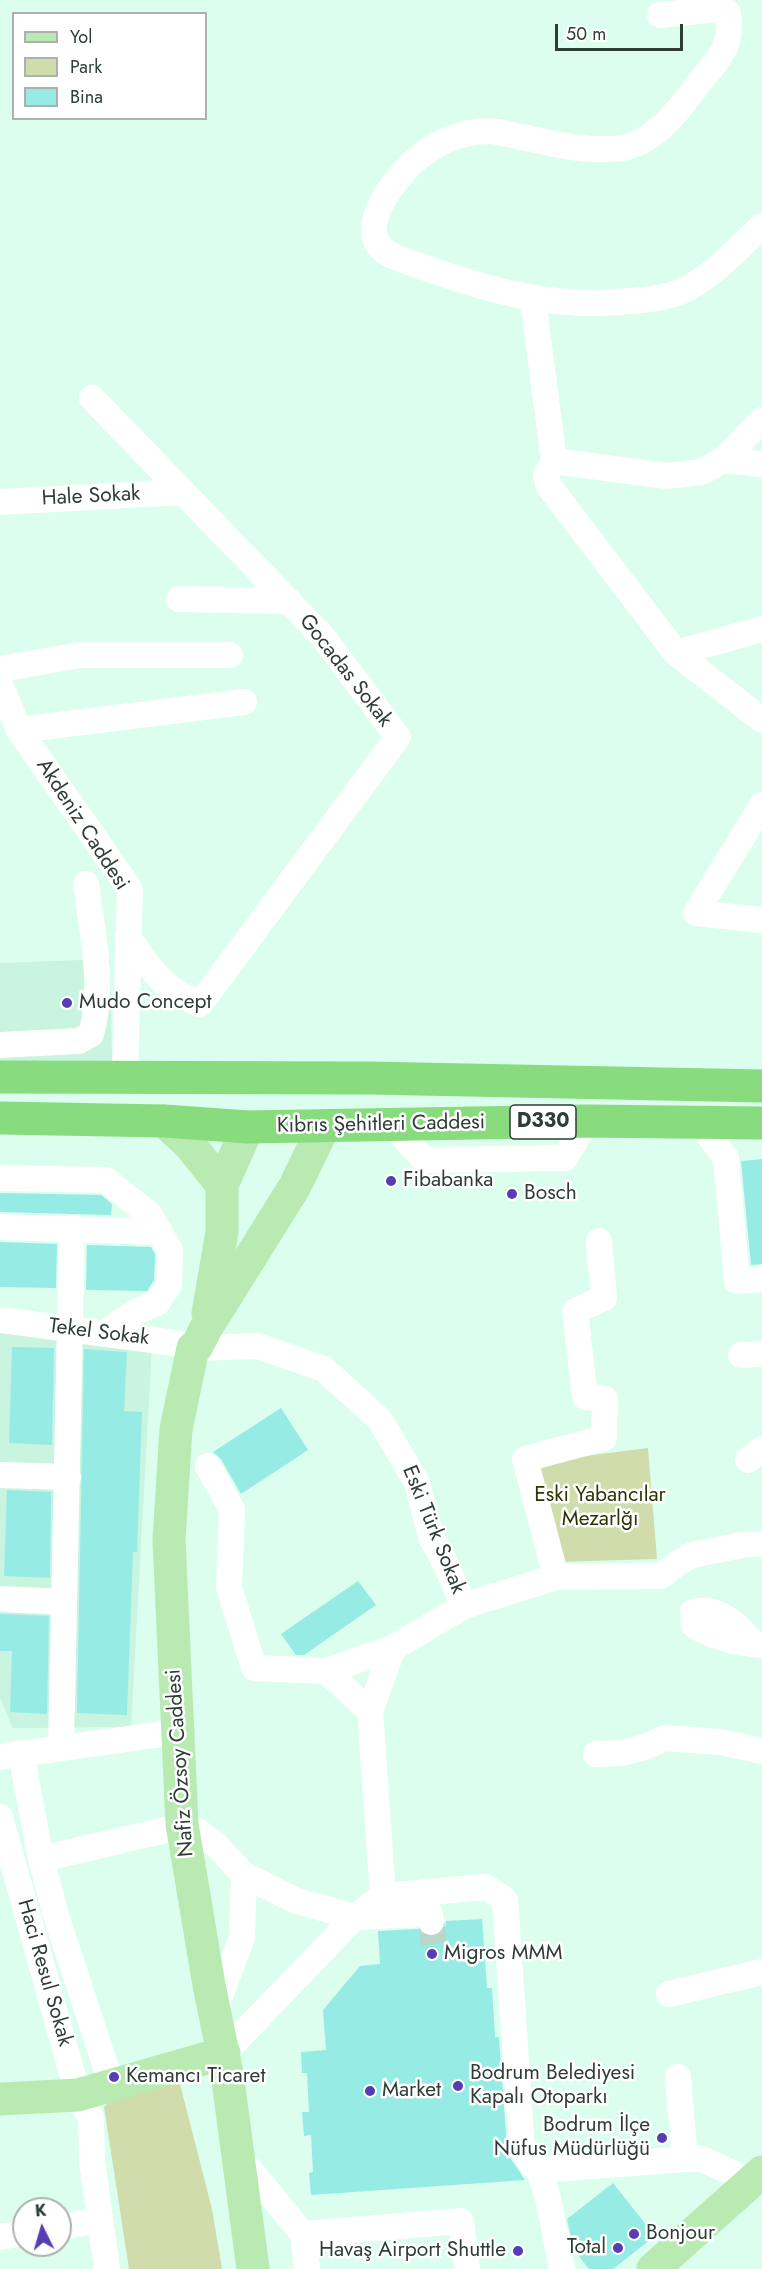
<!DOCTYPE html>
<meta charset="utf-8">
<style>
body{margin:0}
#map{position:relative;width:762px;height:2269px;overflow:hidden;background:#dbfeee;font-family:Jost,sans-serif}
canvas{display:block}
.legend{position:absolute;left:12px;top:12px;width:195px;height:108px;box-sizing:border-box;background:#fff;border:2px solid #acb1af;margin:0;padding:8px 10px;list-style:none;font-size:18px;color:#2f3d37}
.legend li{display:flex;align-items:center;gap:12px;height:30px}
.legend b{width:30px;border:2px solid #acb1af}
.north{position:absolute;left:12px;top:2197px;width:60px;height:60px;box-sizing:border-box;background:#fff;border:2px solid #acb1af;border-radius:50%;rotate:355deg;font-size:16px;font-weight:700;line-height:24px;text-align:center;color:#2f3d37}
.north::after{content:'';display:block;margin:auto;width:21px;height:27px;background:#563db4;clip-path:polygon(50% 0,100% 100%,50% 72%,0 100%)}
.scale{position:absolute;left:555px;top:24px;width:128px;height:27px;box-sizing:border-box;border:3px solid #2f3d37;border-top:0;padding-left:8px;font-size:18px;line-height:21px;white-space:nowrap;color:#2f3d37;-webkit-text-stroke:4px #fff;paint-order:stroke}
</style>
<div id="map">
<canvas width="762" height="2269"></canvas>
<ul class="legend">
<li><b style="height:8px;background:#b8eab2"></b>Yol</li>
<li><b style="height:16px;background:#d1dcad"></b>Park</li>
<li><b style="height:16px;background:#96ebe5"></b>Bina</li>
</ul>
<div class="north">K</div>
<div class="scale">50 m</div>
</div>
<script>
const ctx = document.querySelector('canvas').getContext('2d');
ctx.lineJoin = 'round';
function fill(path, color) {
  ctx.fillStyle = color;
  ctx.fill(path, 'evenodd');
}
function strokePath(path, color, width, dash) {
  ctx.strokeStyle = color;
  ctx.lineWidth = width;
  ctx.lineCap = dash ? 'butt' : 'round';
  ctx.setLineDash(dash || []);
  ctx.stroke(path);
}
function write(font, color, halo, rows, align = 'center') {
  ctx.font = font + ' Jost,sans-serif';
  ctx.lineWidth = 5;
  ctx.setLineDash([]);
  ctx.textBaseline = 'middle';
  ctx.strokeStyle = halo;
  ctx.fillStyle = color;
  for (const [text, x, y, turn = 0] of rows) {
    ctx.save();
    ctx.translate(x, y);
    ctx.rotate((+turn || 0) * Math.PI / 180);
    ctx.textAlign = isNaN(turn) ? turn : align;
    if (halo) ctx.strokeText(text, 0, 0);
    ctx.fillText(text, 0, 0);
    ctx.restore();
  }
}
fill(new Path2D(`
 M110 959 112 1061 0 1062V963Z
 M0 1333 152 1345 131 1727 13 1728 0 1698Z`), '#c8f4e0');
fill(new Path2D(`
 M648 1448 657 1559 558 1562 536 1471 546 1461Z
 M171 2078 180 2084 212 2209 222 2269H129L104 2107 116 2096Z`), '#d1dcad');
fill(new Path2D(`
 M762 1159V1264L751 1265 741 1161Z
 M0 1193 101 1195 112 1204 111 1215 0 1212Z
 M0 1242 57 1244 56 1288 0 1287Z
 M87 1245 151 1247 155 1254 154 1280 147 1291 86 1290Z
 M12 1347 54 1348 52 1445 9 1443Z
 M84 1349 127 1352 124 1411 142 1412 137 1552H133L127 1715 77 1713Z
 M281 1408 308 1450 241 1494 221 1459 213 1452Z
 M7 1490 51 1492 50 1578 4 1576Z
 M358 1581 376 1605 304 1655H296L281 1634Z
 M0 1614 49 1616 47 1714 10 1712 12 1651H0Z
 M482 1919 487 1988H492L495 2037H499L507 2149 509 2156 525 2180 311 2195 309 2173 313 2172 312 2154 311 2135 304 2136 302 2112H309L307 2073H302L301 2052 326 2050 323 2010 360 1966 380 1964 378 1931 418 1929 425 1936 433 1937 440 1934 445 1928 446 1921Z
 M613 2183 655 2236 613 2269H589L574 2250 567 2219Z`), '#96ebe5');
strokePath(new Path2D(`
 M431 1922 434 1944`), '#b9d7c9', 26, [26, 13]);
strokePath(new Path2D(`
 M660 15 719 9 728 13C734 45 718 59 700 82 681 106 660 137 630 146 619 150 609 149 598 149 570 149 543 141 516 136 507 134 498 131 489 131 455 131 422 149 401 175 388 190 373 212 374 232 375 255 406 261 423 267 493 292 555 309 630 301 645 300 665 298 680 292 712 278 737 249 762 226
 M533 300 554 461 667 476 702 472 723 460 762 464
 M92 398 323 637 398 737 200 1004C160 987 152 971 128 937
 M723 460 762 420
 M554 461 546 475 548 485 676 653 762 720
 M0 502 183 492
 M179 599 289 601
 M676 653 762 629
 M0 669 81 655H230
 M0 684 19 730 130 889 125 1077
 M19 730 244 702
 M762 805 696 913 762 920
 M0 1045 79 1041 91 1034C105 986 92 932 86 884
 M698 1121 726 1158 737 1281 762 1279
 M394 1126 424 1160 565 1158 587 1121
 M0 1178 106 1180 150 1215 170 1250 169 1285 157 1303 135 1312 104 1334
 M0 1227 160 1232
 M0 1320 197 1346
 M193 1348 258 1346 324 1369 380 1420 417 1483 431 1537 445 1563 464 1606
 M741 1355 762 1354
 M748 1460 762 1449
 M208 1466 232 1510 229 1587 254 1668 326 1671 393 1648
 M0 1475 68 1477
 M556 1577 525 1459 604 1438 605 1399 585 1397 575 1311 604 1298 599 1241
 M0 1599 64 1602
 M754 1644C740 1627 717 1605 693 1612L694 1625C713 1638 740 1643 762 1645
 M326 1671 370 1711
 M61 1748 72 1228
 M21 1753 41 1859 56 1915 112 2086
 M596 1754 622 1753 645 1747 665 1738 720 1742 762 1751
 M0 1757 176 1732
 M0 1817 78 2095 91 2118 92 2161 107 2269
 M182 1824 199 1832 216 1845 244 1875 296 1901 355 1917 430 1914 431 1922
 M41 1859 183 1826
 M383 1896 370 1711 393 1648 464 1606 556 1577 661 1576 678 1563 692 1555 747 1544H762
 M669 1994 762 1972
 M215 2010 242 1937 244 1875
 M224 2053 355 1917 383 1896 486 1887 505 1900 522 2148 532 2164 539 2170 548 2198 562 2269
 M678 2077 685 2159
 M237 2154 303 2234
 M539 2170 700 2158 750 2181
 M60 2227 99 2220
 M0 2237 24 2233
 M307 2269 303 2234 461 2221 467 2269`), '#fff', 26);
strokePath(new Path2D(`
 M164 1121 189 1144 222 1185
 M208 1313 222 1232V1185L248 1127
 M0 2099 78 2095 224 2053
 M253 2269 227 2073 209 1985 182 1824 169 1540 176 1429 193 1348 197 1346 205 1330 295 1186 324 1126
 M653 2269 762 2172`), '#b8eab2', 33);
strokePath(new Path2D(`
 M0 1077 369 1078 762 1086
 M0 1118 164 1121 248 1127 587 1121 762 1123`), '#88dc7e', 33);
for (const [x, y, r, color] of [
 [67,1003,6,"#563db4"],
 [391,1181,6,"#563db4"],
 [512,1194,6,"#563db4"],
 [432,1954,6,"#563db4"],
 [114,2077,6,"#563db4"],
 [458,2086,6,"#563db4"],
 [370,2091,6,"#563db4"],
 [662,2138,6,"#563db4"],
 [634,2234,6,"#563db4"],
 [618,2248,6,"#563db4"],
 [518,2251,6,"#563db4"]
]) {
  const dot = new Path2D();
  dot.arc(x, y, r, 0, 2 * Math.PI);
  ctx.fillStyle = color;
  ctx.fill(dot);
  strokePath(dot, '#fff', 2);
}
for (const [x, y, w] of [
 [543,1122,66]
]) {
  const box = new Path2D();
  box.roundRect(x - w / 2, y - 17, w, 34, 4.5);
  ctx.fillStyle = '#fff';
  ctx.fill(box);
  strokePath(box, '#2f3d37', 1.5);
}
write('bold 20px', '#2f3d37', null, [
 ["D330",543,1122]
]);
write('21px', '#2f3d37', '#fff', [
 ["Hale Sokak",91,497,-3],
 ["Gocadas Sokak",345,671,52],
 ["Akdeniz Caddesi",82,825,57],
 ["Kıbrıs Şehitleri Caddesi",381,1125,-1],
 ["Tekel Sokak",99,1333,7],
 ["Eski Türk Sokak",433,1530,68],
 ["Nafiz Özsoy Caddesi",181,1763,-94],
 ["Haci Resul Sokak",44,1973,74]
]);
write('21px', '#2f3d37', '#fff', [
 ["Mudo Concept",79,1003],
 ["Fibabanka",403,1181],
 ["Bosch",524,1194],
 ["Migros MMM",444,1954],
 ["Bodrum Belediyesi",470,2074],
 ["Kapalı Otoparkı",470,2098],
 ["Kemancı Ticaret",126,2077],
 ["Market",382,2091],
 ["Bodrum İlçe",650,2126,"right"],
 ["Nüfus Müdürlüğü",650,2150,"right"],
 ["Bonjour",646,2234],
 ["Total",606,2248,"right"],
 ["Havaş Airport Shuttle",506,2251,"right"]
], 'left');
write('21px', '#2d3303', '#fff', [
 ["Eski Yabancılar",600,1496],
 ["Mezarlğı",600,1520]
]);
</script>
